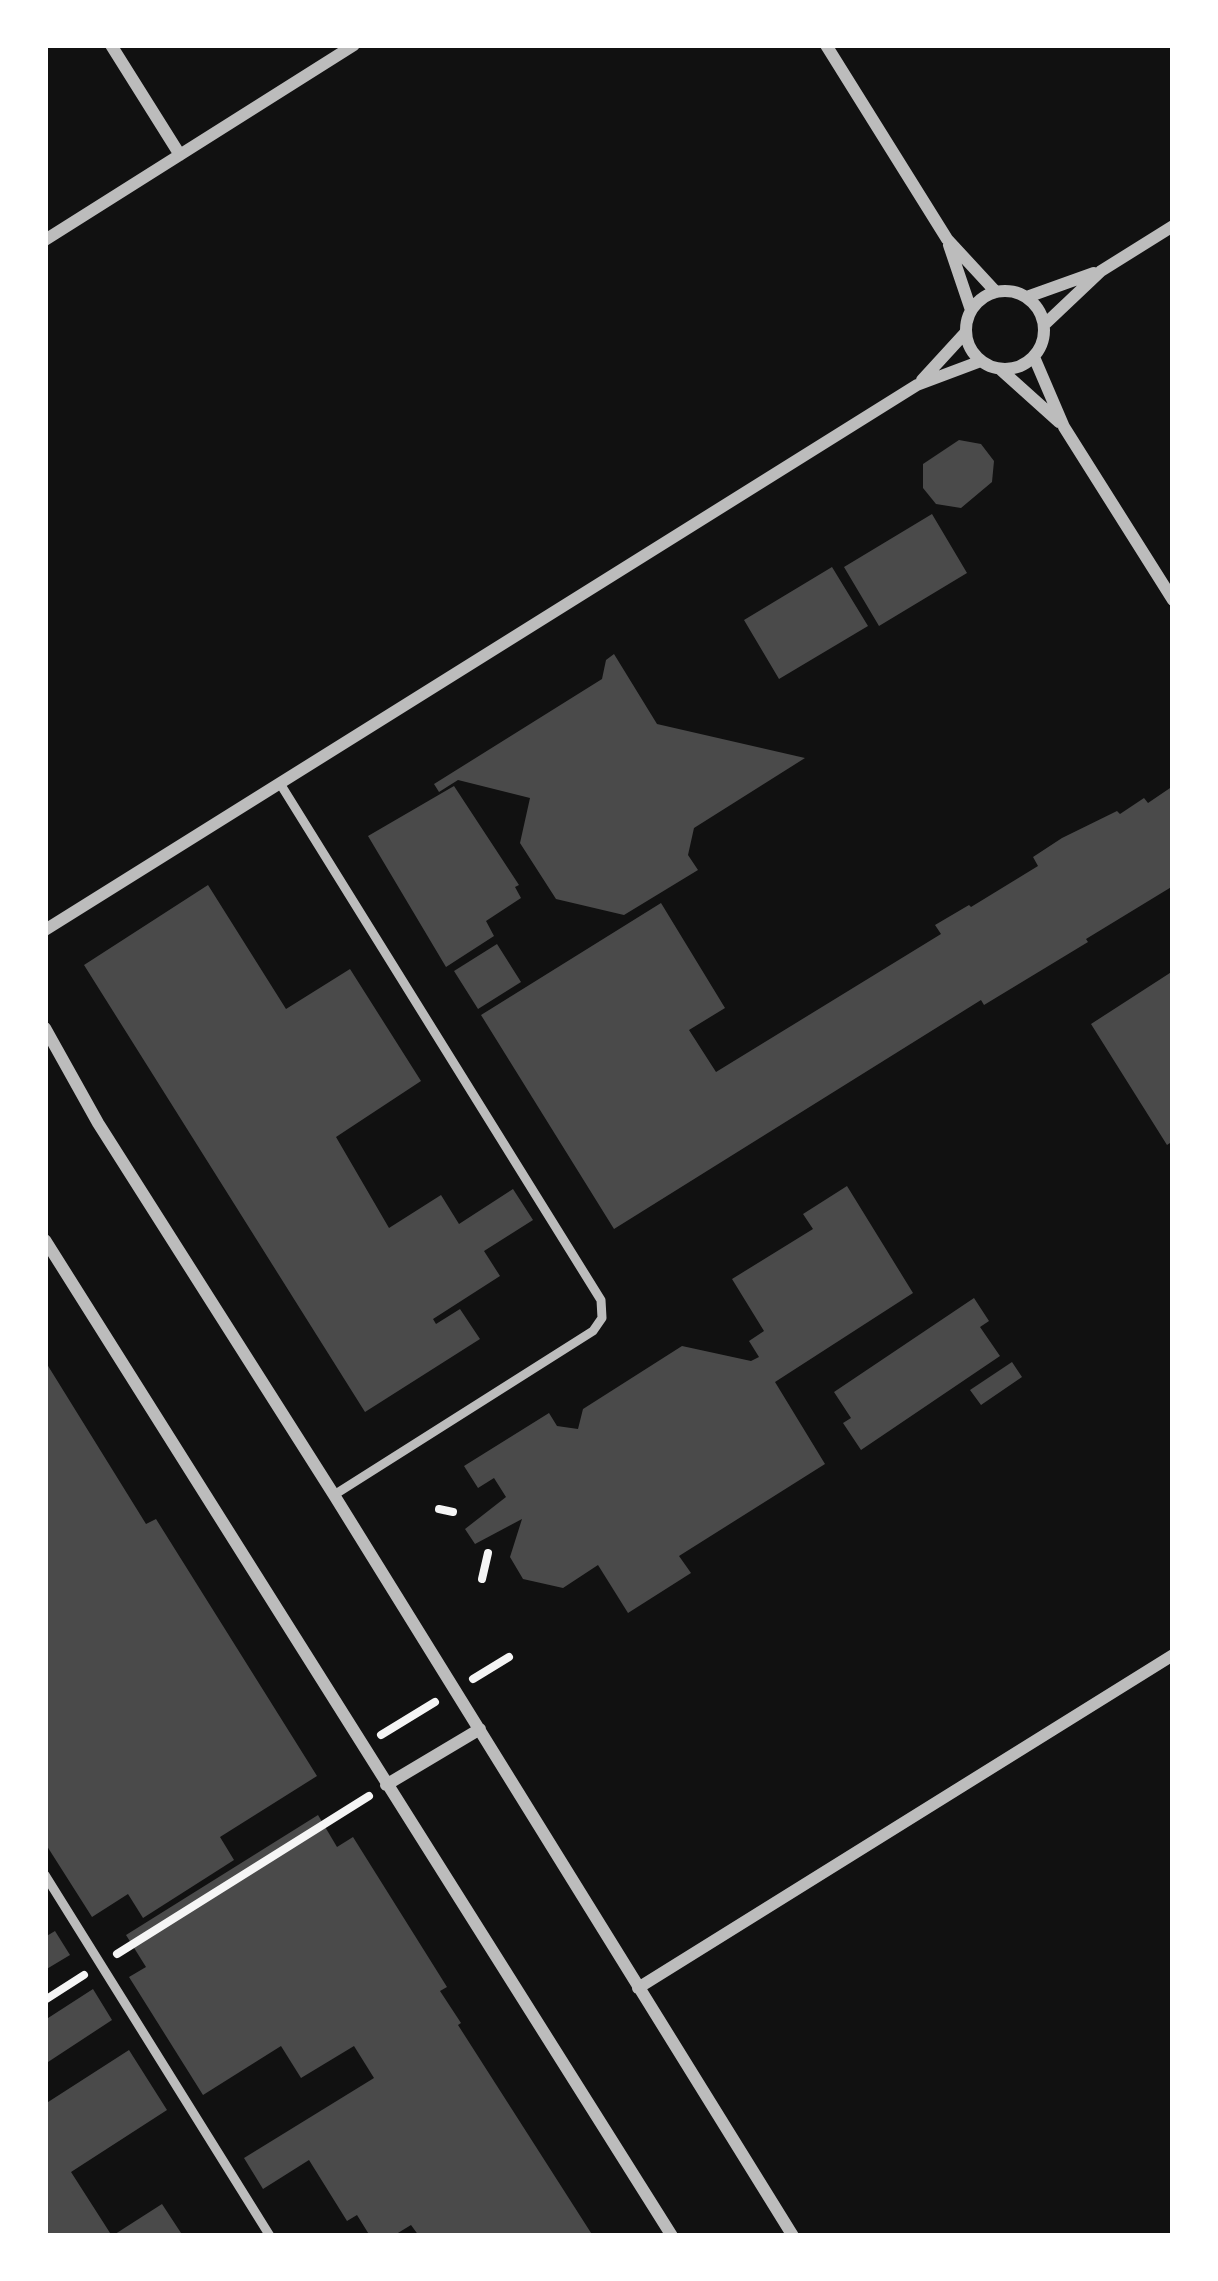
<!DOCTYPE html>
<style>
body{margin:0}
#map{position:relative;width:1218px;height:2281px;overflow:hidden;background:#111;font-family:Barlow,sans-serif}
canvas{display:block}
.frame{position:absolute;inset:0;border:48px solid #fff;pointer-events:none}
</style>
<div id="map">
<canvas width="1218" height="2281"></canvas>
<div class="frame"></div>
</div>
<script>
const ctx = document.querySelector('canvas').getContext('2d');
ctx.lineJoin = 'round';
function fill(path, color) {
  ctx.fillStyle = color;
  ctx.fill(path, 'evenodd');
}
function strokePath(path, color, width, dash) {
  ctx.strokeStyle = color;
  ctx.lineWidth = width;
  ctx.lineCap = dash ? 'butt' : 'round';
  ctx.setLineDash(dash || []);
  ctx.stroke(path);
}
fill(new Path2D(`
 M959 440 981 444 994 461 992 482 961 508 936 504 923 488V464Z
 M932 514 967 573 879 626 844 567Z
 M832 567 868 626 779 679 744 620Z
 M614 654 657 724 805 758 694 828 688 855 698 870 624 915 556 899 520 843 530 798 458 780 439 792 434 784 602 679 606 660Z
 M454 786 519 885 515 887 521 898 486 921 494 936 446 967 368 836Z
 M1173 786V886L1086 939 1088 942 984 1005 981 1000 614 1229 481 1015 661 903 725 1008 689 1030 716 1072 941 934 935 925 969 905 971 907 1038 866 1033 857 1062 838 1117 811 1120 814 1144 798 1148 803Z
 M208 885 286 1009 350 969 421 1081 336 1137 389 1228 441 1195 459 1224 513 1189 533 1220 484 1251 500 1276 433 1319 436 1324 460 1309 480 1339 365 1412 84 965Z
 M497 944 521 982 478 1009 454 971Z
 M1173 971V1141L1167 1145 1091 1024Z
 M847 1186 913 1293 775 1382 825 1464 679 1556 691 1573 628 1613 598 1565 563 1588 523 1579 510 1557 522 1519 475 1544 465 1529 506 1497 494 1478 478 1488 464 1466 549 1413 557 1426 578 1429 583 1409 682 1346 751 1361 759 1357 749 1341 764 1331 732 1279 813 1229 803 1214Z
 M974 1298 989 1321 980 1327 1000 1356 861 1450 843 1423 851 1418 834 1392Z
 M45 1361 146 1524 156 1519 317 1776 220 1837 234 1860 143 1918 128 1894 92 1917 45 1843Z
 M1012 1362 1022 1377 981 1405 970 1390Z
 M318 1815 337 1847 353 1837 447 1987 440 1991 461 2023 458 2025 593 2236H419L411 2225 393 2236H370L357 2215 347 2221 309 2160 263 2189 244 2158 374 2078 354 2046 301 2078 281 2046 203 2095 129 1977 146 1967 126 1935Z
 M55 1931 70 1955 45 1970V1937Z
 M93 1989 112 2020 45 2064V2020Z
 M129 2050 167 2110 71 2172 112 2236H45V2104Z
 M162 2204 183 2236H112Z`), '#4a4a4a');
strokePath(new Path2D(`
 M439 1509 453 1512
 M482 1579 488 1553
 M473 1679 509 1657
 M381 1735 435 1702
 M117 1954 369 1796
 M45 2000 84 1975`), '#f5f5f5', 8);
strokePath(new Path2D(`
 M281 785 601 1300 602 1318 593 1331 334 1495
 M45 1875 270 2236`), '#bcbcbc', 9);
strokePath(new Path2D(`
 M111 45 180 155
 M826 45 947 239 996 292
 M45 240 354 45
 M949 245 971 310
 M966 330a39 39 0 1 1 78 0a39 39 0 1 1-78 0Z
 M1027 297 1094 273
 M1045 324 1101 271 1173 226
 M1034 357 1064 427 1173 600
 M1000 369 1059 422
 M922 380 966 332
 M45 930 917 385 981 361
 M45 1028 98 1123 334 1495 793 2236
 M45 1240 672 2236
 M386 1785 480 1729
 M638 1988 1173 1655`), '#bcbcbc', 12);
</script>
